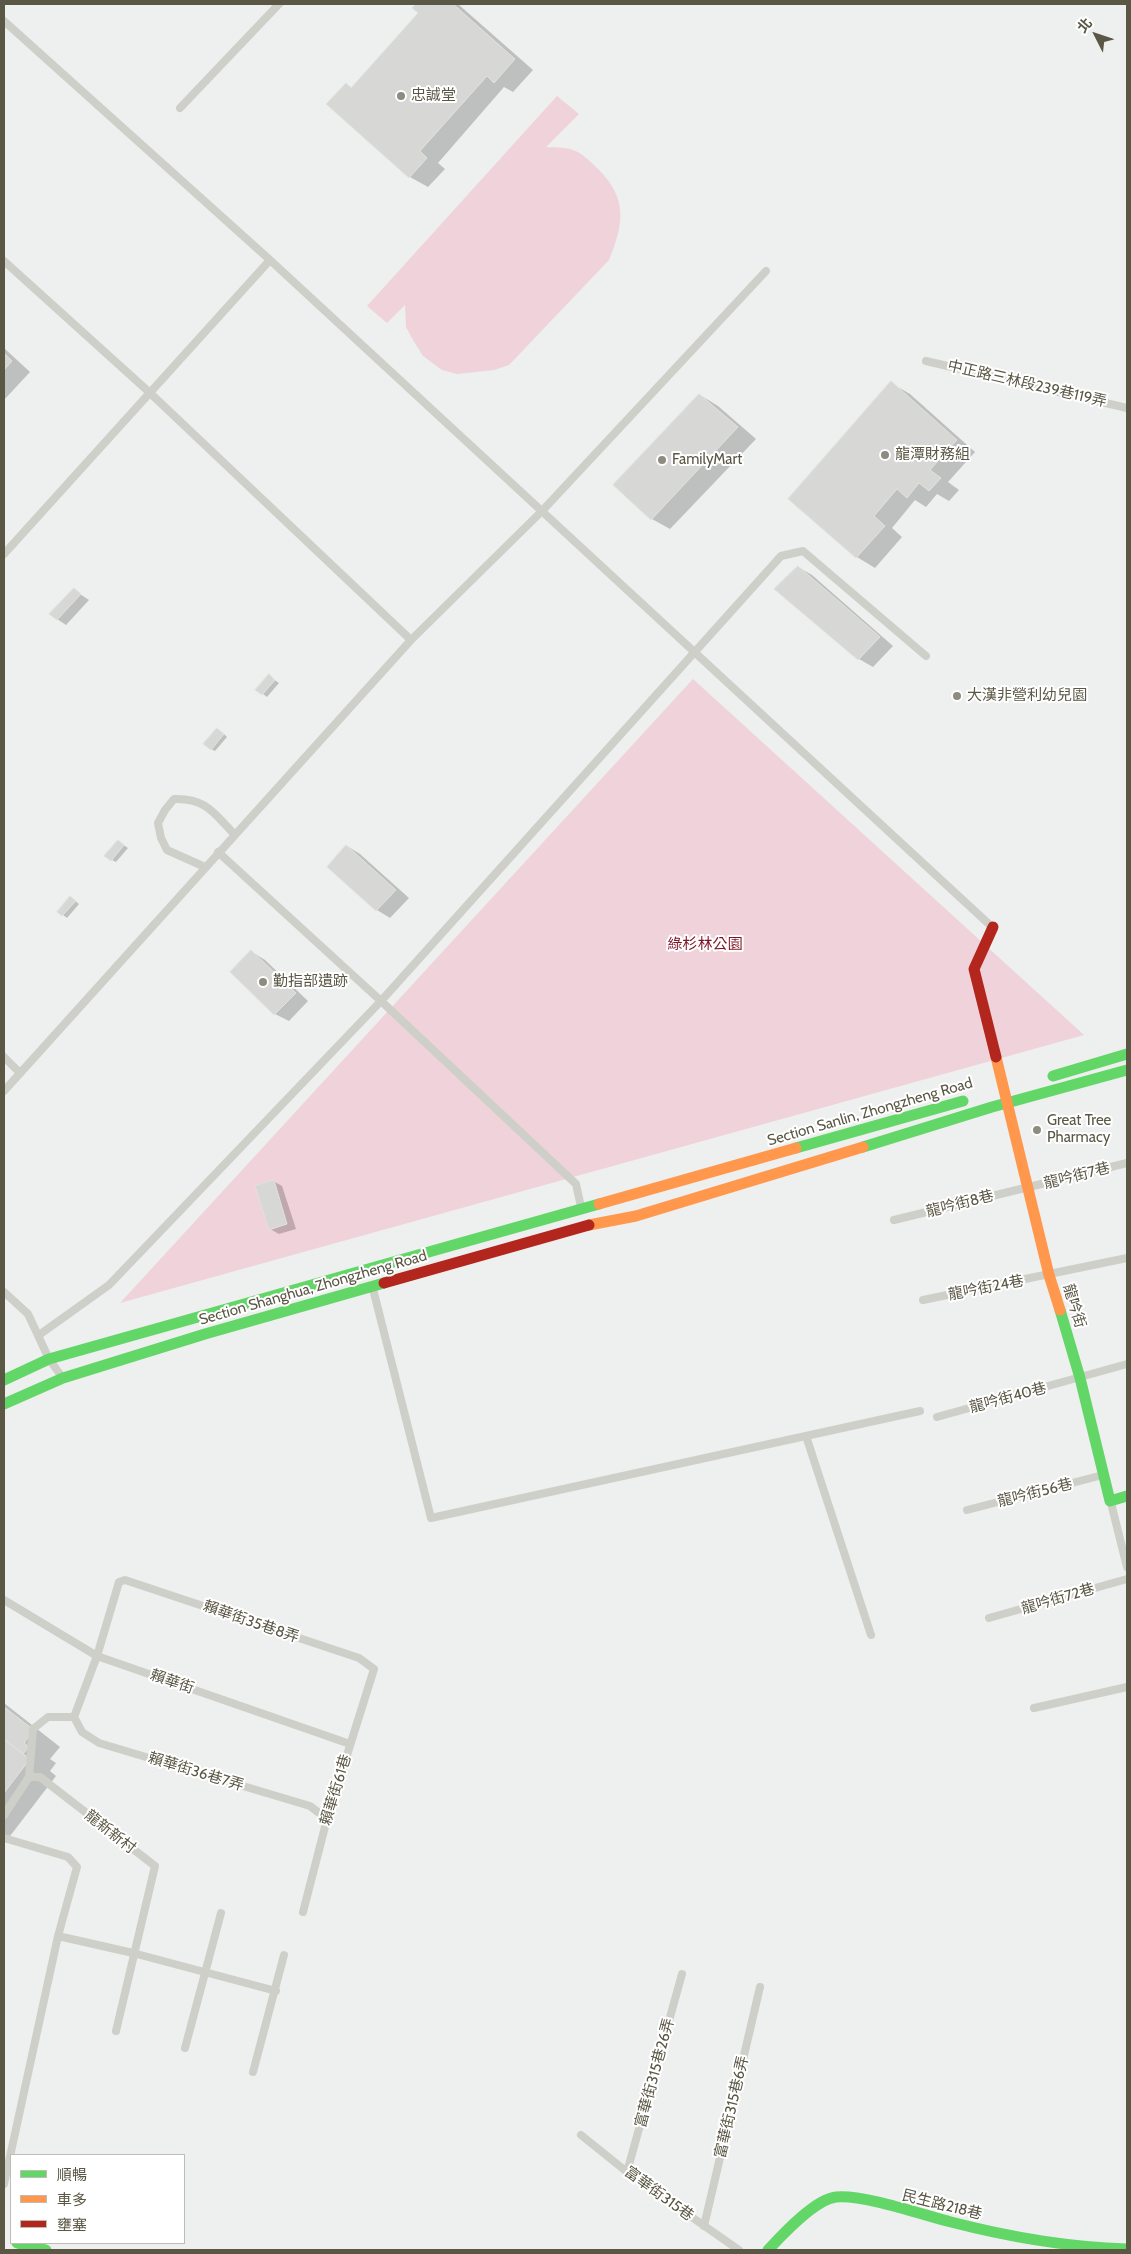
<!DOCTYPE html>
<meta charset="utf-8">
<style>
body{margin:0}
#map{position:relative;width:1131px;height:2254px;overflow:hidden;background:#eeefef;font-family:Cabin,"Noto Sans TC",sans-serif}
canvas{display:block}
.frame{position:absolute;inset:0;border:5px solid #5b5745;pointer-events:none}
.legend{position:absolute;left:10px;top:2154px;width:175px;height:90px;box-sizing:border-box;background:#fff;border:1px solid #bdbcb5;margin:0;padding:6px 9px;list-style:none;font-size:15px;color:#5b5745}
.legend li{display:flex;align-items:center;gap:10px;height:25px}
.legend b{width:25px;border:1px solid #bdbcb5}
.north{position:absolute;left:1071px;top:10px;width:50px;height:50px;-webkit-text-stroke:4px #fff;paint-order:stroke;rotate:311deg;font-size:14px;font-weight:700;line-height:20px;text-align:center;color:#5b5745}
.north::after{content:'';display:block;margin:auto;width:18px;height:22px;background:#5b5745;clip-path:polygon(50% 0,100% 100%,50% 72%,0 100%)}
</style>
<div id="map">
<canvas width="1131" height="2254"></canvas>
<div class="frame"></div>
<ul class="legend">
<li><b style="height:6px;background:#63d668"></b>順暢</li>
<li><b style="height:6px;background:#ff974d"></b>車多</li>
<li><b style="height:6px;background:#b3261e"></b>壅塞</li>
</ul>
<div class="north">北</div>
</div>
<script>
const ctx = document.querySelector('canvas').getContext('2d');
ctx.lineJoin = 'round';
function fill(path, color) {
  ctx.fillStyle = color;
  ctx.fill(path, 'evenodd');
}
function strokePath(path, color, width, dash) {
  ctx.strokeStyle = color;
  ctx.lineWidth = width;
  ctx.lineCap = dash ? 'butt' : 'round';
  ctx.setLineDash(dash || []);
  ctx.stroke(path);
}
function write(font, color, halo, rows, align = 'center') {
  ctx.font = font + ' Cabin,"Noto Sans TC",sans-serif';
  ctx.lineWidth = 4;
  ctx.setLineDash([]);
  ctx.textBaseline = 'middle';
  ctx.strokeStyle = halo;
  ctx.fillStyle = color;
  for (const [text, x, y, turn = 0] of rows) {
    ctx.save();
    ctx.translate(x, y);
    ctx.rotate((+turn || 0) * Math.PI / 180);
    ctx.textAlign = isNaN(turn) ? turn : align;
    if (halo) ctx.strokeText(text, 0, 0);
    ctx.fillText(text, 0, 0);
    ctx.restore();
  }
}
fill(new Path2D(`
 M557 96 579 114 546 147C573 148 577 148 597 168 628 198 624 223 609 260L509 365 494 370 457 374 442 370 423 356 413 340 406 327 405 305 387 323 367 306Z
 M693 679 1084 1035 120 1303Z`), '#efd2da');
fill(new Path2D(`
 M418 4H458L533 70 513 92 504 87 438 163 445 169 428 187 410 177 346 84 353 88 419 13 414 8Z
 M4 348 30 372 4 400Z
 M891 383 910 394 975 452 948 482 959 490 949 501 937 494 926 507 915 500 892 528 902 537 875 568 857 557Z
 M700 395 718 406 756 439 670 529 652 519Z
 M798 567 812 575 893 646 873 667 859 659Z
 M74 590 89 600 66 625 57 619Z
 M269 676 279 683 267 697 263 694Z
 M222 732 227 737 215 751 211 749Z
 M122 844 128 848 116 862 112 860Z
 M347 846 360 854 409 898 390 918 377 910 329 867Z
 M74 900 79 904 67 918 58 911Z
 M252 952 265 960 308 1001 289 1021 275 1014Z
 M273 1181 282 1186 296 1229 279 1234 270 1229Z
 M4 1703 60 1747 50 1759 56 1763 50 1771 56 1776 7 1840 4 1838V1745L7 1740 4 1738Z`), '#0003');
const building = new Path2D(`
 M416 4H453L515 59 494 83 487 76 420 151 427 158 409 178 326 104 346 83 351 88 418 13 412 8Z
 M4 353 12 361 4 370Z
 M891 381 957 440 930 470 941 478 929 491 919 483 907 498 897 489 874 516 885 526 856 558 788 499Z
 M699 394 738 427 651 520 613 485Z
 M798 566 880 637 858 660 774 589Z
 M74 588 81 594 57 620 49 614Z
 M269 674 275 680 262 695 255 690Z
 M217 728 224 734 211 750 203 744Z
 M118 840 124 845 111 861 104 856Z
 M346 845 396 890 376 911 327 867Z
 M70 896 76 901 62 916 57 912Z
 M251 950 296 993 274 1015 230 972Z
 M274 1180 287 1224 269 1230 255 1186Z
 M4 1707 34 1730 24 1743 29 1747 23 1754 4 1739Z
 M5 1740 30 1759 4 1793V1742Z`);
fill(building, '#d7d8d6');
strokePath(building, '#e1e1e0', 1);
strokePath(new Path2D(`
 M4 21 270 260 991 926
 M180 108 279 4
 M4 261 149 392 411 640
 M926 361 1127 408
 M4 554 270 260
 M218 852 381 1001 576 1184 581 1207
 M205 867 167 850 161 838 158 823 165 810 174 799C206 798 214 813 234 834
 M4 1057 20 1073
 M4 1091 411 640 542 511 766 271
 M894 1220 1127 1163
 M373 1289 431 1518 920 1411
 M4 1292 28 1314 49 1359 62 1377
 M923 1300 1127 1258
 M39 1335 109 1285 381 1001 781 556 803 551 926 656
 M937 1417 1127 1364
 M806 1436 871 1635
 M1111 1503 1127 1567
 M967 1510 1103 1475
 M4 1600 97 1656 350 1744
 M989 1618 1127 1579
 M1034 1708 1127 1687
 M74 1717 97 1656 119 1582 125 1580 359 1658 374 1669 327 1819 303 1912
 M74 1717 82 1732 99 1743 310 1806 327 1819
 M29 1777 33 1729 48 1717H74
 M4 1815 29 1777H40L155 1866 116 2031
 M4 1838 68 1857 77 1867 58 1936 4 2184
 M58 1936 133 1953 276 1991
 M185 2048 221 1913
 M253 2072 284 1955
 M581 2135 627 2172 739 2250
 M627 2172 682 1974
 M704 2226 760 1987`), '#cfcfca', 8);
strokePath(new Path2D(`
 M1053 1076 1127 1054
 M863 1147 992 1107 1127 1070
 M796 1148 963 1101
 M1060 1310 1080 1378 1110 1501 1127 1496
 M4 1380 49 1359 599 1204
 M4 1404 63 1378 205 1334 384 1283
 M17 2243 46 2250
 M768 2250C782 2235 815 2199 836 2197 863 2194 923 2215 951 2222 1009 2237 1067 2247 1127 2249`), '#63d668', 11);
strokePath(new Path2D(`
 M996 1057 1049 1275 1060 1310
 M599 1204 796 1148
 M589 1225 636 1216 863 1147`), '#ff974d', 11);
strokePath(new Path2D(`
 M993 927 974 969 996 1057
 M384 1283 589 1225`), '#b3261e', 11);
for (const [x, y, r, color] of [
 [401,96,5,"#8e8c80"],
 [885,455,5,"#8e8c80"],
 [662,460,5,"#8e8c80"],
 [957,696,5,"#8e8c80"],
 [263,982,5,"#8e8c80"],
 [1037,1130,5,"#8e8c80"]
]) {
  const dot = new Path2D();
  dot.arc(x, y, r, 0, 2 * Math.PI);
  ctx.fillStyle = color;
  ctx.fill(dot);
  strokePath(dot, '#fff', 2);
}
write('15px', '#5b5745', '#fff', [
 ["忠誠堂",411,96],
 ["龍潭財務組",895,455],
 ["FamilyMart",672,460],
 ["大漢非營利幼兒園",967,696],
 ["勤指部遺跡",273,982],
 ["Great Tree",1047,1121],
 ["Pharmacy",1047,1138]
], 'left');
write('15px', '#5b5745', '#fff', [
 ["中正路三林段239巷119弄",1027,384,13],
 ["Section Sanlin, Zhongzheng Road",870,1112,-16],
 ["龍吟街7巷",1077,1176,-14],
 ["龍吟街8巷",960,1204,-14],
 ["Section Shanghua, Zhongzheng Road",313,1288,-16],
 ["龍吟街24巷",986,1288,-11],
 ["龍吟街",1074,1306,73],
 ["龍吟街40巷",1008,1398,-15],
 ["龍吟街56巷",1035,1493,-14],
 ["龍吟街72巷",1058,1599,-16],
 ["賴華街35巷8弄",251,1622,19],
 ["賴華街",172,1682,19],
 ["賴華街36巷7弄",196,1772,17],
 ["賴華街61巷",336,1790,-73],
 ["龍新新村",110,1832,38],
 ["富華街315巷26弄",655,2073,-75],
 ["富華街315巷6弄",732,2107,-77],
 ["富華街315巷",659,2194,36],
 ["民生路218巷",942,2205,14]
]);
write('15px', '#7e1524', '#fff', [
 ["綠杉林公園",705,945]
]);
</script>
